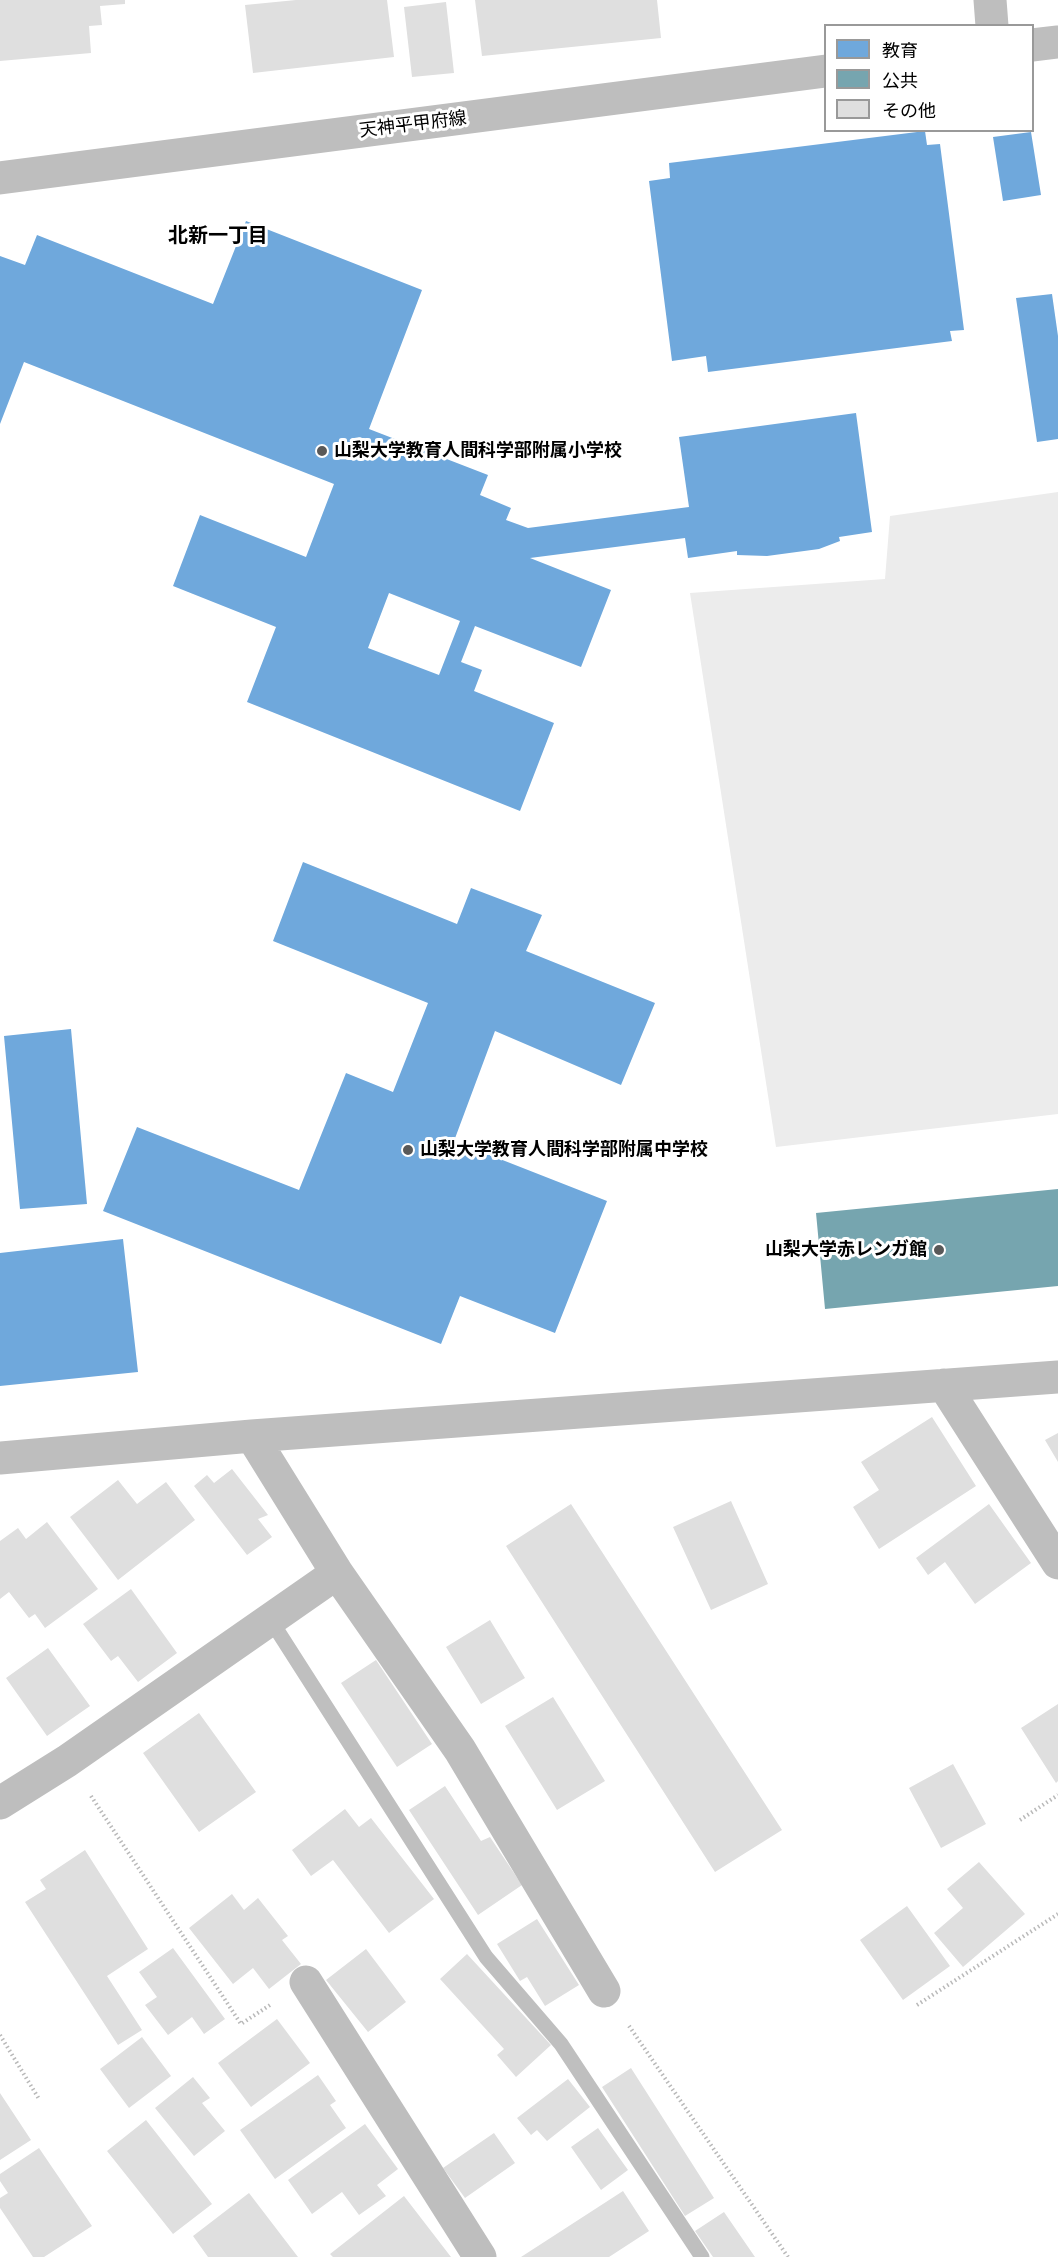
<!DOCTYPE html>
<meta charset="utf-8">
<style>
body{margin:0}
#map{position:relative;width:1058px;height:2257px;overflow:hidden;background:#fff;font-family:"Space Grotesk","Noto Sans JP",sans-serif}
canvas{display:block}
.legend{position:absolute;left:824px;top:24px;width:210px;height:108px;box-sizing:border-box;background:#fff;border:2px solid #999;margin:0;padding:8px 10px;list-style:none;font-size:18px;color:#000}
.legend li{display:flex;align-items:center;gap:12px;height:30px}
.legend b{width:30px;border:2px solid #999}
</style>
<div id="map">
<canvas width="1058" height="2257"></canvas>
<ul class="legend">
<li><b style="height:16px;background:#6fa8dc"></b>教育</li>
<li><b style="height:16px;background:#76a5af"></b>公共</li>
<li><b style="height:16px;background:#dfdfdf"></b>その他</li>
</ul>
</div>
<script>
const ctx = document.querySelector('canvas').getContext('2d');
ctx.lineJoin = 'round';
function fill(path, color) {
  ctx.fillStyle = color;
  ctx.fill(path, 'evenodd');
}
function strokePath(path, color, width, dash) {
  ctx.strokeStyle = color;
  ctx.lineWidth = width;
  ctx.lineCap = dash ? 'butt' : 'round';
  ctx.setLineDash(dash || []);
  ctx.stroke(path);
}
function write(font, color, halo, rows, align = 'center') {
  ctx.font = font + ' "Space Grotesk","Noto Sans JP",sans-serif';
  ctx.lineWidth = 6;
  ctx.setLineDash([]);
  ctx.textBaseline = 'middle';
  ctx.strokeStyle = halo;
  ctx.fillStyle = color;
  for (const [text, x, y, turn = 0] of rows) {
    ctx.save();
    ctx.translate(x, y);
    ctx.rotate((+turn || 0) * Math.PI / 180);
    ctx.textAlign = isNaN(turn) ? turn : align;
    if (halo) ctx.strokeText(text, 0, 0);
    ctx.fillText(text, 0, 0);
    ctx.restore();
  }
}
fill(new Path2D(`
 M1058 492V1114L776 1147 690 593 885 579 890 516Z`), '#ececec');
fill(new Path2D(`
 M925 131 927 145 940 144 964 330 950 331 952 341 708 372 706 356 672 361 649 181 670 178 669 163Z
 M1031 132 1041 195 1003 201 993 137Z
 M246 221 422 290 369 429 488 475 480 495 511 508 506 520 528 528 689 507 679 437 856 413 872 532 839 537 840 541 819 549 767 556 737 555V551L688 558 685 538 530 558 611 590 581 667 475 626 461 662 482 670 474 691 554 723 520 811 247 702 276 627 173 586 200 515 306 557 334 484 24 362 0 424V256L25 265 37 235 213 304ZM389 593 460 621 439 675 368 648Z
 M1052 294 1058 336V439L1037 442 1016 298Z
 M303 862 457 924 471 888 542 915 526 951 655 1003 621 1085 495 1031 454 1141 607 1201 555 1333 460 1296 441 1344 103 1211 137 1127 299 1190 346 1073 393 1092 428 1003 273 941Z
 M71 1029 87 1204 20 1209 4 1036Z
 M123 1239 138 1372 0 1386V1253Z`), '#6fa8dc');
fill(new Path2D(`
 M1058 1189V1286L825 1309 816 1213Z`), '#76a5af');
strokePath(new Path2D(`
 M270 1619 486 1957 561 2044 702 2257`), '#bfbfbf', 15);
fill(new Path2D(`
 M0 0H125V4L100 6 102 25 89 26 91 53 0 61Z
 M296 0H387L394 57 253 73 245 5Z
 M475 0H657L661 38 482 56Z
 M446 2 454 73 412 77 404 7Z
 M932 1417 976 1486 879 1549 853 1507 879 1490 861 1462Z
 M1058 1433V1462L1045 1440Z
 M232 1469 268 1515 258 1519 272 1537 247 1555 194 1486 207 1475 214 1483Z
 M118 1480 137 1504 166 1482 195 1520 118 1580 70 1517Z
 M731 1501 768 1584 711 1610 673 1527Z
 M571 1504 782 1830 715 1872 506 1546Z
 M989 1504 1031 1563 975 1604 945 1562 928 1575 916 1558Z
 M47 1522 98 1589 45 1628 35 1614 29 1618 9 1592 0 1599V1541L18 1528 26 1539Z
 M131 1589 177 1653 138 1682 118 1656 111 1661 83 1624Z
 M490 1620 525 1678 481 1704 446 1647Z
 M48 1648 90 1706 47 1736 6 1678Z
 M376 1660 432 1744 397 1767 341 1683Z
 M553 1697 605 1781 557 1810 505 1726Z
 M1058 1704V1781L1056 1783 1021 1728Z
 M199 1713 256 1792 199 1832 143 1753Z
 M953 1764 986 1824 941 1848 909 1788Z
 M445 1786 481 1841 490 1837 522 1885 478 1915 409 1810Z
 M345 1809 359 1827 371 1818 434 1899 389 1933 333 1860 311 1876 292 1850Z
 M85 1850 148 1949 107 1976 142 2030 118 2045 25 1902 46 1889 40 1880Z
 M979 1862 1025 1914 963 1967 934 1933 963 1908 947 1889Z
 M232 1894 244 1910 258 1898 288 1936 282 1940 301 1964 269 1989 253 1968 233 1984 189 1928Z
 M907 1906 950 1966 903 2000 860 1940Z
 M537 1919 579 1985 545 2006 527 1977 520 1981 497 1944Z
 M173 1948 225 2019 204 2034 192 2017 168 2035 145 2005 157 1997 139 1972Z
 M366 1949 406 2002 368 2032 326 1980Z
 M467 1954 551 2045 516 2077 497 2055 504 2049 440 1979Z
 M277 2019 310 2063 251 2107 218 2063Z
 M142 2037 171 2076 129 2108 100 2069Z
 M631 2068 714 2198 685 2216 602 2087Z
 M318 2075 336 2101 330 2105 346 2128 275 2179 240 2130Z
 M193 2077 210 2098 202 2103 225 2131 194 2156 155 2108Z
 M568 2079 590 2107 547 2141 537 2130 531 2135 517 2118Z
 M0 2093 31 2140 0 2160Z
 M146 2120 212 2204 173 2234 107 2151Z
 M365 2124 398 2169 377 2185 386 2196 359 2215 342 2192 312 2214 288 2180Z
 M598 2128 628 2170 601 2190 571 2147Z
 M494 2133 515 2163 465 2198 443 2168Z
 M39 2148 92 2226 44 2257H33L0 2208V2198L8 2193 0 2181V2174Z
 M623 2191 649 2231 609 2257H521Z
 M249 2193 298 2257H208L193 2236Z
 M404 2196 451 2257H333L330 2254Z
 M724 2212 755 2257H713L695 2231Z`), '#dfdfdf');
strokePath(new Path2D(`
 M91 1796 241 2024 270 2005
 M1020 1820 1058 1795
 M917 2005 1058 1914
 M629 2026 788 2257
 M0 2035 39 2099`), '#b9b9b9', 4, [1.5, 3]);
strokePath(new Path2D(`
 M990 0 992 26
 M944 1385 1058 1563
 M252 1436 337 1573 460 1750 604 1991
 M0 1458 252 1436 1058 1377
 M0 1803 67 1761 337 1573
 M306 1982 480 2257`), '#bebebe', 33);
strokePath(new Path2D(`
 M1032 45 1058 42
 M0 178 826 71`), '#bebebe', 33);
for (const [x, y, r, color] of [
 [322,451,6,"#595959"],
 [408,1150,6,"#595959"],
 [939,1250,6,"#595959"]
]) {
  const dot = new Path2D();
  dot.arc(x, y, r, 0, 2 * Math.PI);
  ctx.fillStyle = color;
  ctx.fill(dot);
  strokePath(dot, '#fff', 2);
}
write('18px', '#000', '#fff', [
 ["天神平甲府線",413,125,-7]
]);
write('bold 18px', '#000', '#fff', [
 ["山梨大学教育人間科学部附属小学校",334,451],
 ["山梨大学教育人間科学部附属中学校",420,1150],
 ["山梨大学赤レンガ館",927,1250,"right"]
], 'left');
write('bold 20px', '#000', '#fff', [
 ["北新一丁目",218,237]
]);
</script>
